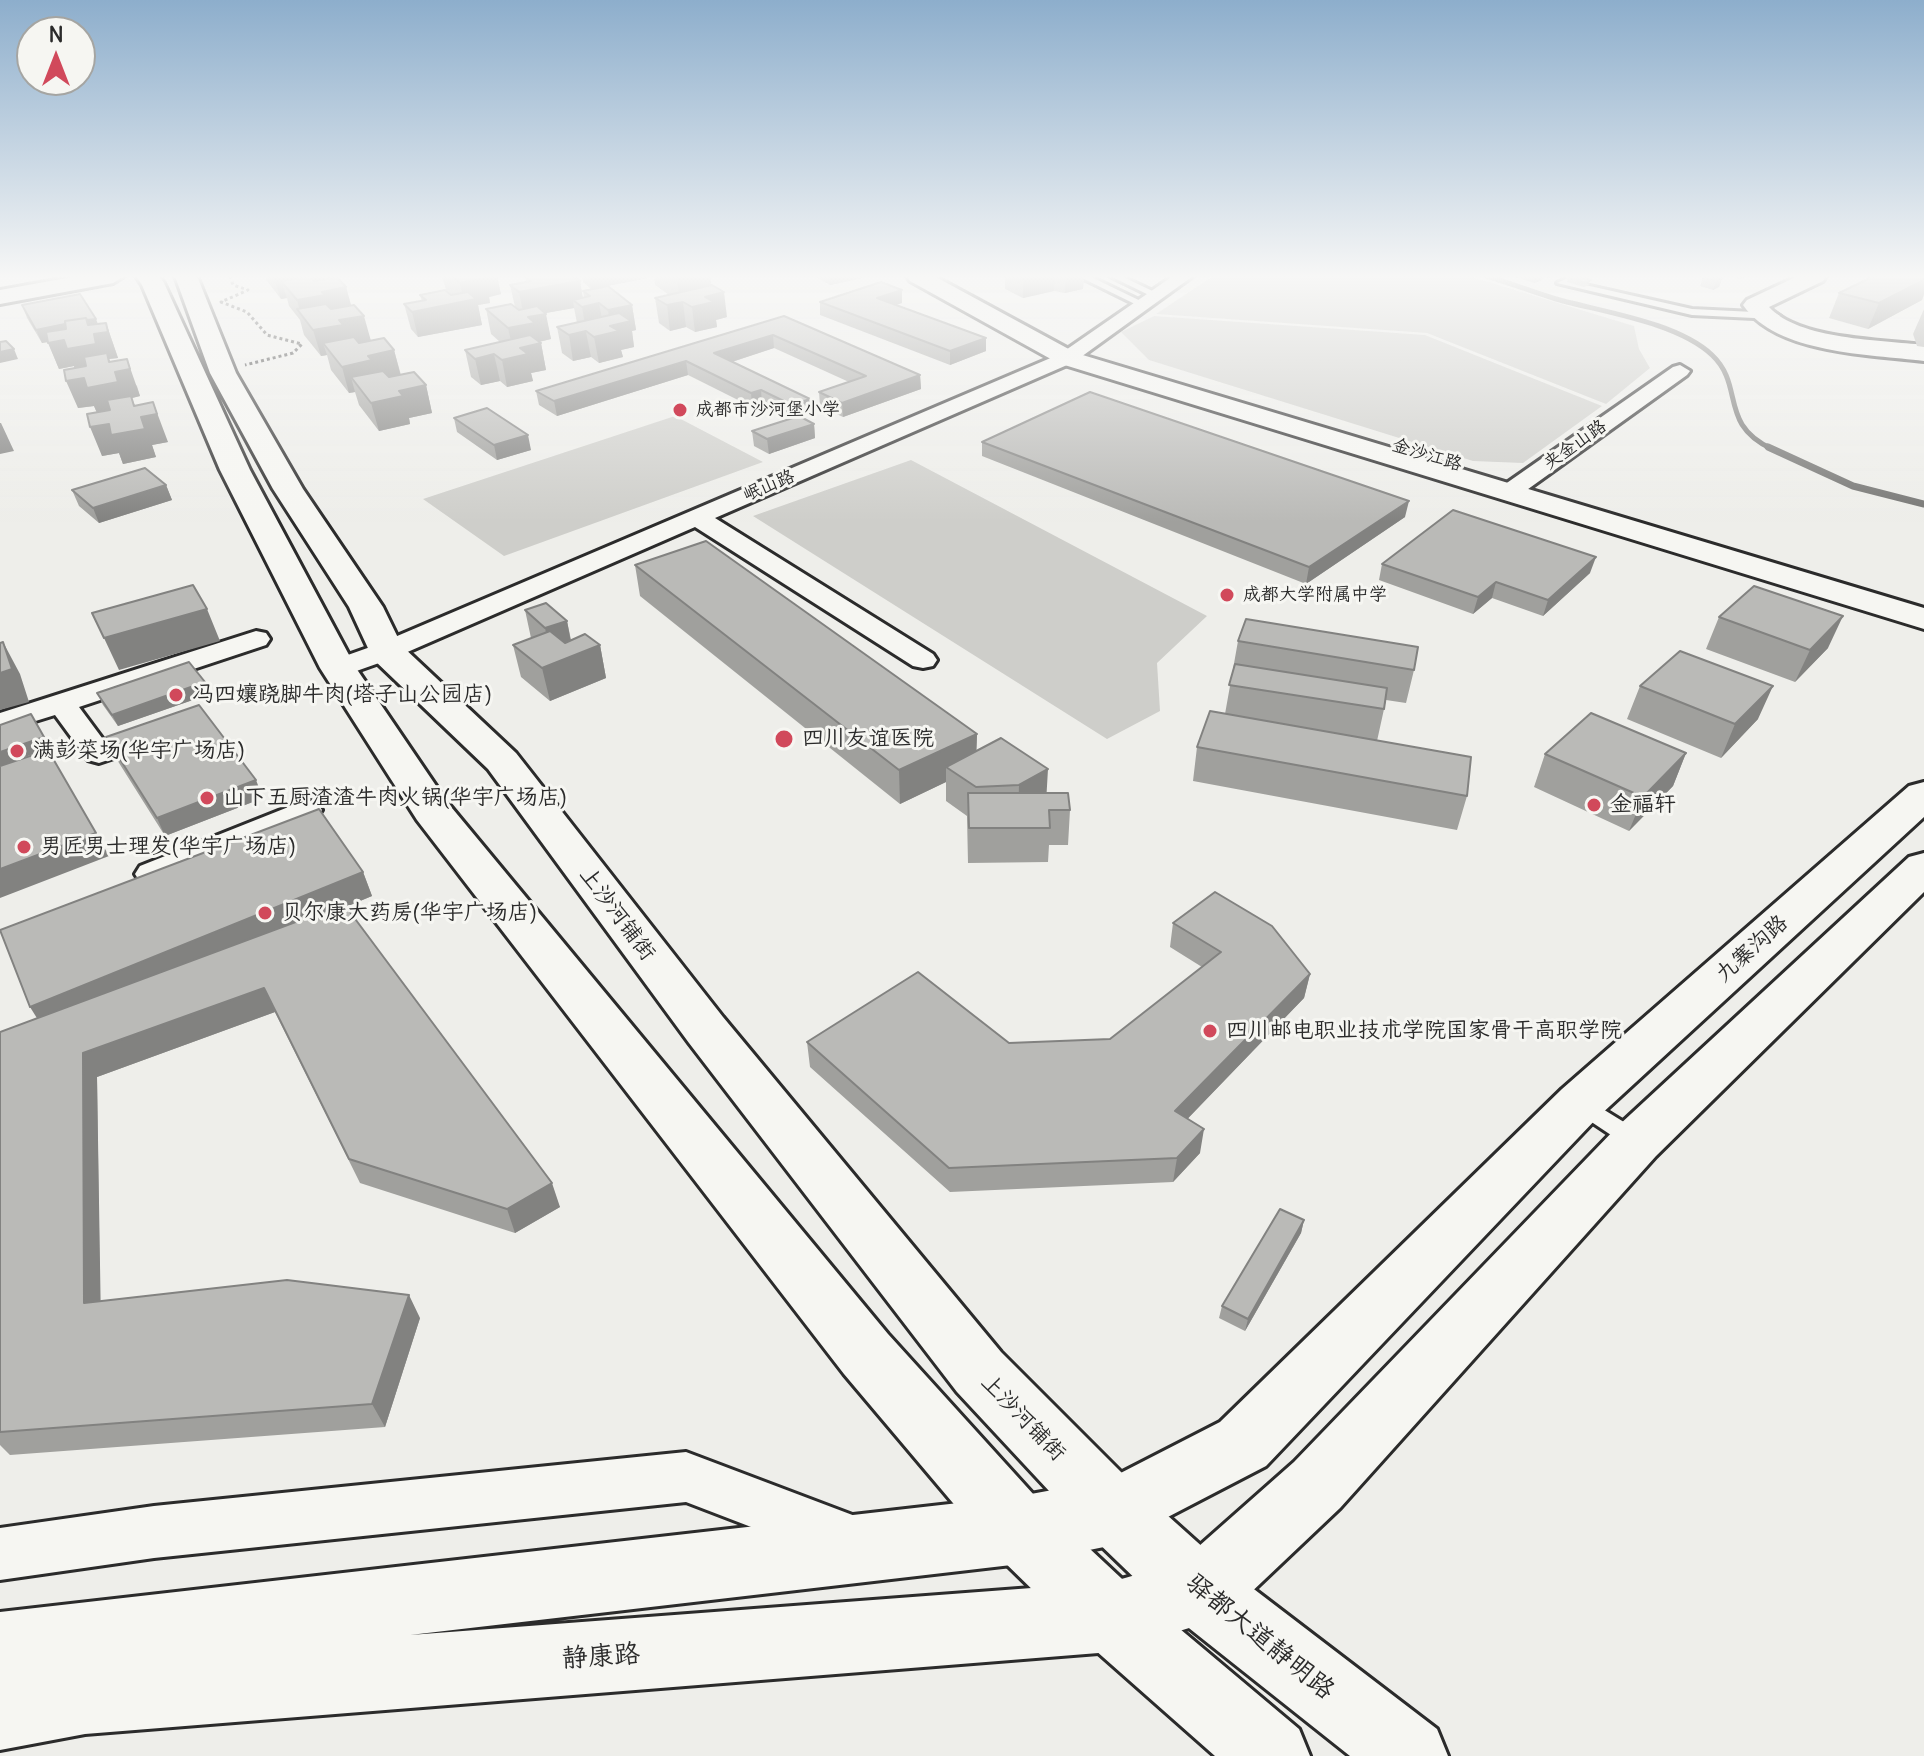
<!DOCTYPE html>
<meta charset="utf-8">
<style>
body{margin:0}
#map{position:relative;width:1924px;height:1756px;overflow:hidden;background:#eeeeea;font-family:Delius,sans-serif}
canvas{display:block}
.north{position:absolute;left:16px;top:16px;width:80px;height:80px;box-sizing:border-box;background:#f6f6f2;border:2px solid #a5a5a2;border-radius:50%;rotate:0deg;font-size:22px;font-weight:700;line-height:32px;text-align:center;color:#2b2b2b}
.north::after{content:'';display:block;margin:auto;width:28px;height:36px;background:#d1495b;clip-path:polygon(50% 0,100% 100%,50% 72%,0 100%)}
</style>
<div id="map">
<canvas width="1924" height="1756"></canvas>
<div class="north">N</div>
</div>
<script>
const ctx = document.querySelector('canvas').getContext('2d');
ctx.lineJoin = 'round';
function fill(path, color) {
  ctx.fillStyle = color;
  ctx.fill(path, 'evenodd');
}
function strokePath(path, color, width, dash) {
  ctx.strokeStyle = color;
  ctx.lineWidth = width;
  ctx.lineCap = dash ? 'butt' : 'round';
  ctx.setLineDash(dash || []);
  ctx.stroke(path);
}
function write(font, color, halo, rows, align = 'center') {
  ctx.font = font + ' Delius,"LXGW WenKai TC",sans-serif';
  ctx.lineWidth = 6;
  ctx.setLineDash([]);
  ctx.textBaseline = 'middle';
  ctx.strokeStyle = halo;
  ctx.fillStyle = color;
  for (const [text, x, y, turn = 0] of rows) {
    ctx.save();
    ctx.translate(x, y);
    ctx.rotate((+turn || 0) * Math.PI / 180);
    ctx.textAlign = isNaN(turn) ? turn : align;
    if (halo) ctx.strokeText(text, 0, 0);
    ctx.fillText(text, 0, 0);
    ctx.restore();
  }
}
fill(new Path2D(`
 M1213 276H1469L1634 326 1639 349 1650 368 1606 404 1427 333 1156 314Z
 M1154 316 1425 335 1602 406 1523 463 1473 461 1149 360 1121 332Z
 M675 416 763 462 504 556 423 499Z
 M911 460 1207 616 1157 663 1160 711 1107 739 753 516Z`), '#cececa');
strokePath(new Path2D(`
 M1486 276C1510 283 1533 292 1556 299 1602 312 1677 322 1712 355 1745 386 1718 424 1772 449`), '#757573', 5);
strokePath(new Path2D(`
 M1768 447 1853 486 1924 504`), '#757573', 7);
const lane = new Path2D(`
 M1078 276H1089L1149 305 1141 307Z
 M1110 276H1121L1163 296 1155 298Z
 M1572 276H1584L1572 282 1692 309 1775 313 1780 316 1775 319 1692 315 1557 283Z
 M1580 1095 1645 1135 1648 1141 1645 1147 1637 1150 1629 1147 1572 1109 1569 1103 1572 1097Z`);
const street = new Path2D(`
 M1173 276H1193L1074 362 715 518 933 654 937 660 933 666 923 668 913 666 695 527 396 657 348 674 338 676 328 674 324 668 328 662 376 645 1060 354Z
 M1680 365 1690 371 1687 375 1517 497H1501L1497 492 1501 487 1673 367Z
 M256 631 266 633 270 639 266 645 79 707 105 742 154 726 165 729 169 735 165 741 99 763 88 760 55 715 0 732V713Z
 M306 800 317 803 322 810 317 817 164 882 152 885 140 882 135 874 140 866Z
 M686 1452 863 1519 871 1537 863 1555 845 1563 686 1502 154 1558 0 1580V1528L154 1506Z`);
const secondary = new Path2D(`
 M78 276H124L113 283 0 304V290Z
 M907 276H934L1076 353 1924 608V629L1058 363 910 281Z
 M1798 276H1826L1823 281 1769 307C1799 340 1882 340 1924 345V361C1869 354 1777 354 1743 305L1747 300Z
 M1924 782V817L1598 1117 1266 1466 1114 1545 1020 1564 410 1635 1111 1582 1181 1562 1294 1462 1618 1126 1909 857 1924 853V892L1656 1156 1340 1508 1225 1617 1111 1652 85 1734 0 1750V1612L1020 1496 1107 1480 1220 1422 1562 1089 1909 786Z`);
const primary = new Path2D(`
 M136 276H159L164 283 250 470 356 668 447 802 888 1334 1044 1506 1136 1592 1299 1729 1310 1756H1215L1086 1642 996 1554 844 1374 417 820 320 668 220 470 142 285Z
 M175 276H197L236 373 303 489 383 607 402 646 516 753 723 1017 1001 1352 1138 1489 1225 1567 1437 1729 1448 1756H1350L1175 1617 1090 1535 957 1392 689 1043 488 769 373 659 349 607 273 489 210 373Z`);
strokePath(lane, '#2b2b2b', 6);
strokePath(street, '#2b2b2b', 6);
strokePath(secondary, '#2b2b2b', 6);
strokePath(primary, '#2b2b2b', 6);
strokePath(new Path2D(`
 M230 276 233 285 248 290 221 302 247 312 267 335 302 344 293 353 245 365`), '#2b2b2b', 3, [3, 3]);
fill(lane, '#f6f6f2');
fill(street, '#f6f6f2');
fill(secondary, '#f6f6f2');
fill(primary, '#f6f6f2');
fill(new Path2D(`
 M265 276H324L325 279 346 287 351 306 371 341 394 350 401 375 426 385 432 413 409 418 410 424 379 431 359 405 355 392 349 393 331 370 327 355 321 356 304 335 300 320 289 306 287 298 281 299 267 281Z
 M442 276H497L501 294 489 297 490 303 478 305 482 325 418 337 411 329 404 304 422 301 420 295H452L446 290Z
 M525 276 554 277 580 281 583 298 584 297 583 291 632 305 636 330 632 331 634 347 621 350 623 357 599 363 591 357 573 361 562 353 557 327 577 323 574 308 545 313 551 339 539 342 541 343 546 370 531 373 533 381 507 387 500 381 481 385 471 377 465 350 500 342 491 334 486 309 515 307 510 285 526 282Z
 M582 276H647L648 278 591 289 583 282Z
 M654 276H710L711 286 727 317 716 320 717 327 695 332 686 327 670 331 659 323 655 298 669 295 655 285Z
 M814 276H862V278L830 285Z
 M1005 276H1084L1083 289 1065 293 1054 291 1023 298 1005 289Z
 M1512 276H1556L1549 278 1543 276 1542 280 1534 283Z
 M1728 276H1747L1740 279Z
 M1924 276V294L1922 300 1868 329 1829 318 1839 293Z
 M1568 278 1590 284 1584 287 1567 282Z
 M1703 278H1722L1719 287 1713 290 1700 286Z
 M820 302 902 303 896 305 986 351 950 365 820 315Z
 M22 305 98 324 106 323 118 358 109 359 110 362 137 386 140 396 132 398 135 406 168 442 152 445 156 457 123 464 119 453 102 456 97 413 94 406 78 408 74 366 59 369 48 342 42 343 27 318Z
 M1924 309V347L1917 346 1913 334Z
 M784 316 920 375 921 389 843 417 820 406 819 392 849 382 774 348 732 362 810 399 811 413 801 417 814 424 815 438 769 454 754 446 752 431 791 418 762 404 752 407 688 375 557 416 539 405 536 391Z
 M454 418 531 450 497 460 457 432Z
 M982 442 1405 517 1306 584 982 456Z
 M166 485 172 500 99 523 79 506 72 490Z
 M1382 564 1590 573 1543 616 1492 598 1473 614 1379 580Z
 M635 565 977 734 976 751 1047 793 1070 810 1068 845H1049L1048 862 968 863 967 816 946 801V782L900 804 640 596Z
 M525 610 567 621 571 640 600 645 606 678 550 701 521 677 513 645 531 638Z
 M1719 617 1828 648 1795 682 1706 649Z
 M1238 641 1414 670 1406 703 1386 700 1377 741 1467 796 1457 830 1193 781 1197 747 1225 714Z
 M205 682 210 694 118 726 103 705 97 693Z
 M1640 686 1758 719 1721 758 1627 719Z
 M106 737 263 798 165 836 114 755Z
 M1686 753 1673 786 1629 831 1534 787 1545 754Z
 M363 872 372 896 346 907 560 1207 515 1233 360 1183 275 1012 97 1077 100 1301 420 1318 385 1427 10 1455 0 1445V1032L37 1018Z
 M1173 923 1310 974 1304 998 1188 1118 1200 1153 1173 1182 950 1192 810 1067 807 1042 1009 1043 1110 1039 1202 967 1170 947Z
 M1304 1220 1301 1233 1245 1331 1219 1318 1222 1306Z`), '#a0a09d');
fill(new Path2D(`
 M273 276H324L327 287 281 281 287 298 281 299Z
 M479 276H497L501 294 489 297 490 303 478 305 482 325 418 337 412 312 464 302 460 283Z
 M589 276H647L648 278 591 289Z
 M689 276H710L711 290 683 302 686 327 670 331 667 305 680 302 677 278Z
 M829 276H862V278L830 285Z
 M1023 276H1055L1054 291 1023 298Z
 M1066 276H1084L1083 289 1065 293Z
 M1535 276H1543L1542 280 1534 283Z
 M1722 278 1719 287 1713 290 1716 281Z
 M1924 280V294L1922 300 1868 329 1879 303Z
 M580 281 584 306 573 300 574 308 524 317 519 292Z
 M346 287 353 312 301 315 297 300 322 292Z
 M902 290V303L878 311 877 298Z
 M724 292 727 317 716 320 717 327 695 332 692 307 705 297Z
 M599 303 604 329 586 332 591 357 573 361 569 335 586 331 582 307Z
 M632 305 636 330 632 331 634 347 621 350 623 357 599 363 594 337 611 333 608 310Z
 M546 314 551 339 538 342 541 343 546 370 531 373 533 381 507 387 502 360 514 354 508 328 528 317Z
 M364 316 371 341 349 346 323 343 327 355 321 356 313 330 339 320Z
 M86 318 88 320 96 319 101 332 93 334 95 339 94 334 108 332 106 323 118 358 109 359 118 382 115 372 130 369 127 359 140 396 132 398 144 429H145L141 417 157 414 153 402 168 442 152 445 156 457 123 464 119 453 102 456 90 427 109 424 113 435 144 429 132 398 126 399 129 410 98 415 94 406 78 408 66 381 84 378 88 388 117 383 108 360H104L107 370 78 375 74 366 59 369 48 343 64 340 68 348 96 344 92 334 42 343 36 330 87 320Z
 M773 335 774 348 716 367 714 353Z
 M986 338V351L950 365V351Z
 M14 349 18 359 0 363V352Z
 M394 350 401 377H351L355 392 349 393 342 367 368 356Z
 M494 354 500 381 481 385 475 359Z
 M686 361 688 375 557 416 554 401Z
 M920 375 921 389 843 417 842 403Z
 M426 385 432 413 409 418 410 424 379 431 371 403 399 391Z
 M761 390 762 404 752 407 751 393Z
 M810 399 811 413 794 419 792 405Z
 M0 423H1L14 451 0 454Z
 M814 424 815 438 769 454 767 439Z
 M528 435 531 450 497 460 494 445Z
 M166 485 172 500 99 523 93 508Z
 M1409 501 1405 517 1306 584 1309 567Z
 M1596 557 1590 573 1543 616 1548 600Z
 M1496 582 1492 598 1473 614 1478 597Z
 M207 609 220 641 119 670 104 638Z
 M1843 616 1828 648 1795 682 1810 650Z
 M567 621 573 653 552 661 545 628Z
 M3 642 20 674 29 702 0 710V673Z
 M600 645 606 678 550 701 542 668Z
 M205 682 210 694 118 726 112 715Z
 M1773 686 1758 719 1721 758 1735 724Z
 M977 734 976 767H946V782L900 804 899 770Z
 M44 737 50 748 0 766V752Z
 M1686 753 1673 786 1629 831 1643 797Z
 M1048 769 1046 803 1018 819 1019 785Z
 M256 780 263 798 165 836 157 818Z
 M96 833 109 856 0 898V869Z
 M363 872 372 896 45 1031 30 1007Z
 M1310 974 1304 998 1172 1135 1175 1111Z
 M264 988 275 1012 97 1077 101 1327 84 1303 83 1053Z
 M1204 1129 1200 1153 1173 1182 1177 1158Z
 M552 1183 560 1207 515 1233 507 1209Z
 M1304 1220 1301 1233 1245 1331 1248 1319Z
 M409 1295 420 1318 385 1427 372 1404Z`), '#828280');
const building = new Path2D(`
 M310 276 314 281 337 277 346 287 322 292 325 295 297 300 281 281Z
 M452 276H482L485 278 460 283Z
 M525 276H573L580 281 519 292 510 285 531 281Z
 M1573 276H1575L1591 280 1585 283 1568 278Z
 M1708 276H1711L1722 278 1716 281 1703 278Z
 M1874 276H1924V280L1879 303 1839 293Z
 M881 282 902 290 877 298 986 338 950 351 820 302Z
 M712 285 724 292 705 297 714 302 692 307 683 302 667 305 655 298Z
 M608 286 632 305 608 310 599 303 582 307 573 300 590 296 583 291Z
 M445 290 451 295 468 292 476 299 412 312 404 304 426 300 420 295Z
 M80 294 96 319 87 320 86 318 65 321V324L36 330 22 305Z
 M326 304 331 309 354 305 364 316 339 320 343 325 313 330 297 309Z
 M511 304 519 310 537 306 546 314 528 317 535 323 508 328 486 309Z
 M619 313 631 321 610 326 619 331 594 337 586 331 569 335 557 327Z
 M784 316 920 375 842 403 819 392 866 376 773 335 714 353 810 399 792 405 761 390 751 393 686 361 554 401 536 391Z
 M86 318 88 325 106 323 108 332 94 334 96 344 67 349 64 340 48 343 46 332 66 329 65 321Z
 M530 335 541 343 520 348 528 354 502 360 494 354 475 359 465 350Z
 M354 337 359 343 384 338 394 350 368 356 372 360 342 367 323 343Z
 M6 341 14 349 0 352V342Z
 M107 353 109 362 127 359 130 369 115 372 118 382 87 388 84 378 66 381 64 370 86 366 84 357Z
 M383 371 389 377 414 372 426 385 399 391 403 396 371 403 351 377Z
 M1090 392 1409 501 1309 567 982 442Z
 M131 396 134 406 153 402 157 414 141 417 145 429 111 435 109 424 90 427 87 414 110 410 107 400Z
 M487 408 528 435 494 445 454 418Z
 M799 416 814 424 767 439 752 431Z
 M145 468 166 485 93 508 72 490Z
 M1453 510 1596 557 1548 600 1496 582 1478 597 1382 564Z
 M706 541 977 734 899 770 635 565Z
 M193 585 207 609 104 638 92 613Z
 M1754 586 1843 616 1810 650 1719 617Z
 M546 603 567 621 545 628 525 610Z
 M1246 619 1418 647 1414 670 1238 641Z
 M550 631 565 643 585 634 600 645 542 668 513 645Z
 M3 642 12 669 0 673V643Z
 M1680 651 1773 686 1735 724 1640 686Z
 M189 662 205 682 112 715 97 693Z
 M1235 664 1387 688 1384 709 1229 685Z
 M199 705 256 780 157 818 106 737Z
 M1210 711 1471 757 1467 796 1197 747Z
 M1591 713 1686 753 1643 797 1545 754Z
 M31 714 44 737 0 752V725Z
 M1001 738 1048 769 1019 785 976 787 946 767Z
 M48 750 96 833 0 869V766Z
 M968 793H1068L1070 810H1049L1050 828H969Z
 M319 809 363 872 30 1007 0 930Z
 M1215 892 1272 926 1310 974 1175 1111 1204 1129 1177 1158 949 1168 807 1042 918 972 1009 1043 1110 1039 1221 952 1173 923Z
 M344 904 552 1183 507 1209 349 1159 264 988 83 1053 84 1303 287 1280 409 1295 372 1404 0 1432V1032Z
 M1280 1209 1304 1220 1248 1319 1222 1306Z`);
fill(building, '#babab7');
strokePath(building, '#828280', 2);
const sky = ctx.createLinearGradient(0, 0, 0, 522);
sky.addColorStop(0, '#8daecc');
sky.addColorStop(0.53, '#f7f7f6');
sky.addColorStop(1, '#f7f7f600');
ctx.fillStyle = sky;
ctx.fillRect(0, 0, 1924, 522);
for (const [x, y, r, color] of [
 [680,410,8,"#d1495b"],
 [1227,595,8,"#d1495b"],
 [176,695,8,"#d1495b"],
 [784,739,10,"#d1495b"],
 [17,751,8,"#d1495b"],
 [207,798,8,"#d1495b"],
 [1594,805,8,"#d1495b"],
 [24,847,8,"#d1495b"],
 [265,913,8,"#d1495b"],
 [1210,1031,8,"#d1495b"]
]) {
  const dot = new Path2D();
  dot.arc(x, y, r, 0, 2 * Math.PI);
  ctx.fillStyle = color;
  ctx.fill(dot);
  strokePath(dot, '#f6f6f2', 3);
}
write('18px', '#2b2b2b', '#f6f6f2', [
 ["成都市沙河堡小学",696,410],
 ["成都大学附属中学",1243,595]
], 'left');
write('18px', '#2b2b2b', '#f6f6f2', [
 ["夹金山路",1575,445,-35],
 ["金沙江路",1427,455,17],
 ["岷山路",769,486,-23]
]);
write('22px', '#2b2b2b', '#f6f6f2', [
 ["冯四孃跷脚牛肉(塔子山公园店)",192,695],
 ["四川友谊医院",802,739],
 ["满彭菜场(华宇广场店)",33,751],
 ["山下五厨渣渣牛肉火锅(华宇广场店)",223,798],
 ["金福轩",1610,805],
 ["男匠男士理发(华宇广场店)",40,847],
 ["贝尔康大药房(华宇广场店)",281,913],
 ["四川邮电职业技术学院国家骨干高职学院",1226,1031]
], 'left');
write('22px', '#2b2b2b', '#f6f6f2', [
 ["上沙河铺街",617,914,53],
 ["九寨沟路",1752,949,-42],
 ["上沙河铺街",1023,1418,46]
]);
write('26px', '#2b2b2b', '#f6f6f2', [
 ["驿都大道静明路",1260,1637,39],
 ["静康路",601,1657,-4]
]);
</script>
